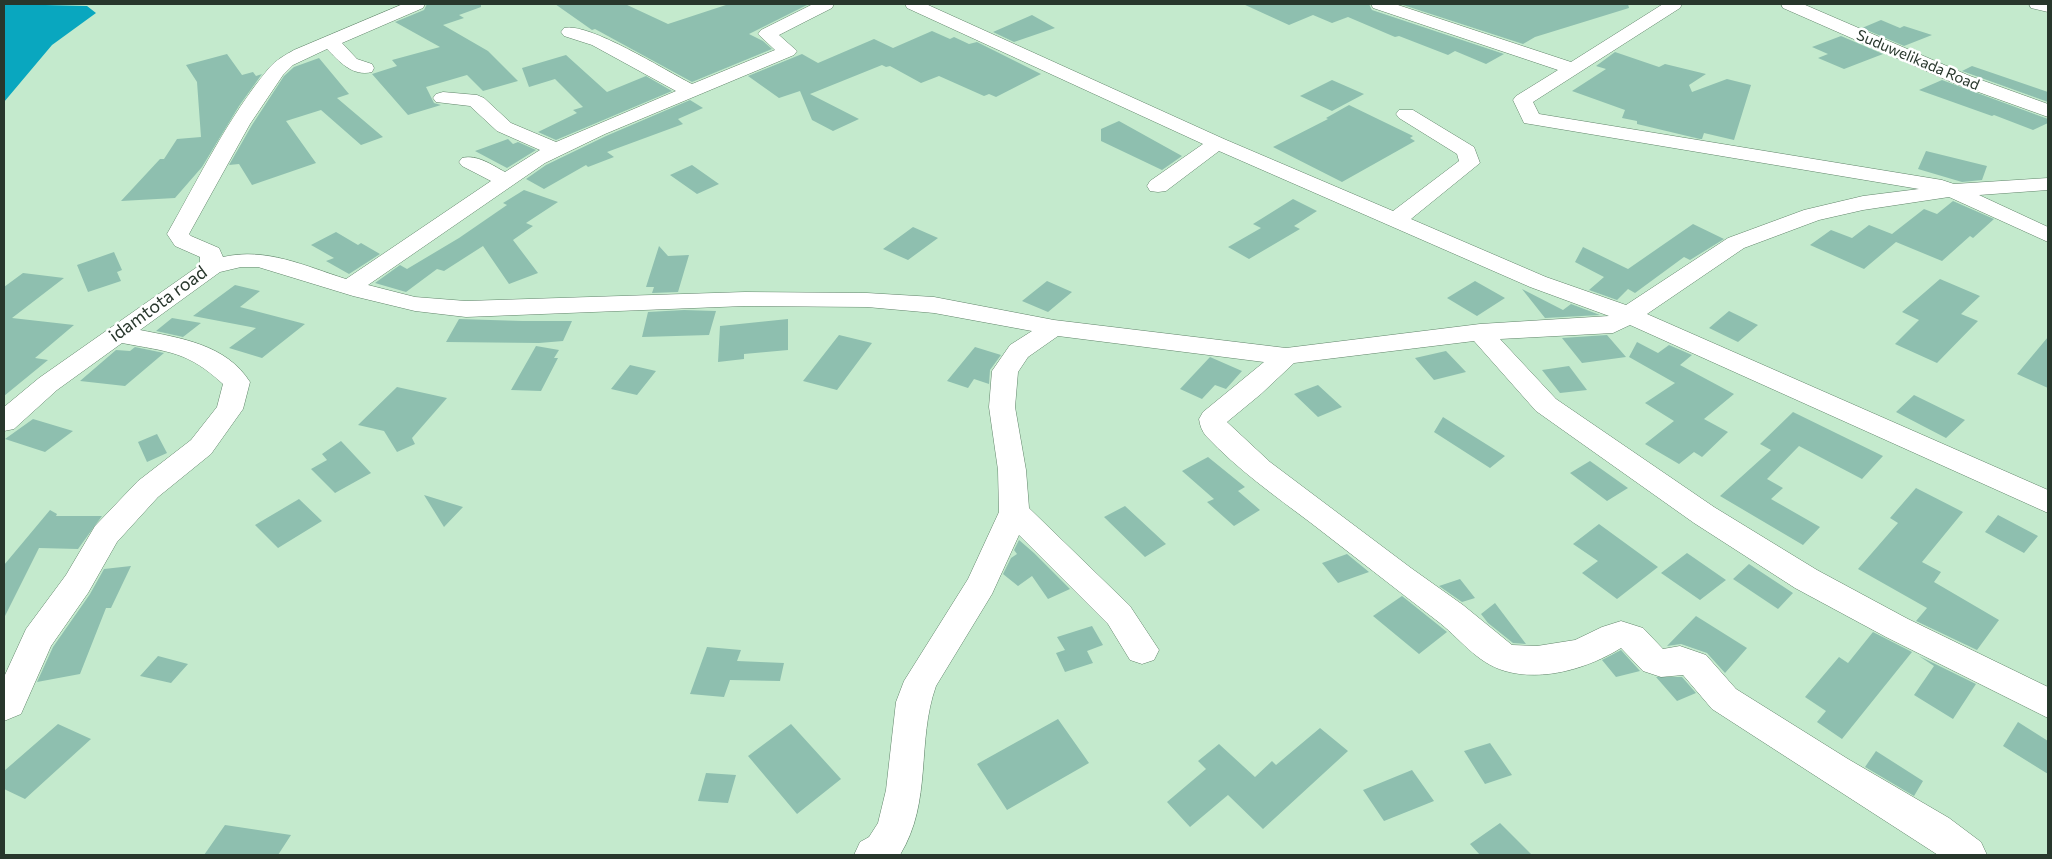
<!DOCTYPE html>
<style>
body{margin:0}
#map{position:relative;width:2052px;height:859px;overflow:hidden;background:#c4eacd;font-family:Commissioner,sans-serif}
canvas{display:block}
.frame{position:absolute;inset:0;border:5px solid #28372c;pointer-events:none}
</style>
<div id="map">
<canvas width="2052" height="859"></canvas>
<div class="frame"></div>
</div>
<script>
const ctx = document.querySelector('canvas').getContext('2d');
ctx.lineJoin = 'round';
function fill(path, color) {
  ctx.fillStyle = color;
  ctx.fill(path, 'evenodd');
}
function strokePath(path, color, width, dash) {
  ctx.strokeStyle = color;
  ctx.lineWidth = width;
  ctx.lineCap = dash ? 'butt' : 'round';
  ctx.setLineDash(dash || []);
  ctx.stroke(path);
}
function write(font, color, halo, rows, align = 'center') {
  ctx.font = font + ' Commissioner,sans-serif';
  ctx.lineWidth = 5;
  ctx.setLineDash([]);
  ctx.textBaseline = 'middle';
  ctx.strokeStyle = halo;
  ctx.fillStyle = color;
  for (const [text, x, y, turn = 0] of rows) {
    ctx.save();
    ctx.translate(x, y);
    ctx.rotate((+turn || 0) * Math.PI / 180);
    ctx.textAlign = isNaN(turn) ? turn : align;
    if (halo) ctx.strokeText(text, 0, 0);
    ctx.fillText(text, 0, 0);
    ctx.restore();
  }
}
fill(new Path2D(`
 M4 4 87 6 96 13 52 45 4 102Z`), '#09a7bf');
fill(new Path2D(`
 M427 4H481V7L459 15 464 18 443 25 488 51 518 81 483 91 467 75 426 87 434 103 441 105 408 115 372 74 397 66 392 60 440 47 395 22 424 10Z
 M555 4H625L668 24 729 4H809L749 34 763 41 772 49 692 82 595 29 592 30Z
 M1243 4H1369L1372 10 1504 54 1486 64 1455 51 1448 55 1399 36 1395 37 1348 17 1332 23 1313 15 1289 25Z
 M1400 4H1628L1629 8 1535 37 1523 44Z
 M1032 15 1055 28 1014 42 993 32Z
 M1881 20 1900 28 1904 26 1932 35 1904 46 1862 28Z
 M932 31 950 39 954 37 969 44 977 42 1041 74 996 97 989 94 984 96 939 76 921 83 890 66 886 67 882 65 810 94 859 119 833 131 812 120 800 91 779 98 748 76 802 54 818 63 874 39 893 48Z
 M1841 36 1883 54 1844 69 1818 58 1828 54 1812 47Z
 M1615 52 1659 67 1665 64 1706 74 1689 85 1692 92 1727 79 1751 85 1734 140 1704 133 1702 139H1700L1637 124V121L1622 118 1625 110 1572 91 1606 69 1596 66Z
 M227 54 242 75 253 72 256 76 262 74 239 106 202 167 175 198 121 201 160 159H164L177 139 201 137 197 82 186 65Z
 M566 55 607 92 646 76 672 91 556 140 538 132 577 113 573 110 583 107 555 79 529 87 522 68Z
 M319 58 349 94 337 98 383 137 361 145 321 110 286 121 316 163 252 185 239 164 229 165 252 125 284 76 294 67Z
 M1972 66 2048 92V102L1962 71Z
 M1332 80 1364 94 1332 111 1300 96Z
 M1942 80 2048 119V123L2033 130 1994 115 1992 116 1919 90Z
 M690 100 703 108 678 119 683 124 607 152 614 157 588 167 586 165 544 189 526 179 546 165 606 136Z
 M1349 105 1413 136 1410 138 1415 141 1342 182 1273 147 1328 119 1326 118Z
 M1119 121 1182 156 1162 170 1101 141V129Z
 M508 139 513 144 518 142 536 150 507 168 475 151Z
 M1926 151 1987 166 1982 180 1962 182 1918 169Z
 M692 165 719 184 697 194 670 175Z
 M524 190 558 202 526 223 533 226 513 240 538 273 509 284 483 246 444 271 437 269 406 292 375 283 400 265 407 269 459 238 507 205 503 203Z
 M1293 199 1317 211 1294 226 1300 229 1249 259 1228 247 1261 228 1253 224Z
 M1953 201 1994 219 1973 238 1970 236 1942 261 1896 242 1864 269 1810 245 1831 230 1852 238 1869 225 1892 234 1924 209 1937 214Z
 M1693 224 1724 239 1690 260 1684 257 1635 293 1628 289 1617 300 1589 290 1604 277 1575 262 1583 247 1628 269Z
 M913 227 938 238 908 260 883 249Z
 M336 232 358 245 361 243 380 254 349 274 326 261 334 258 311 245Z
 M659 246 668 256 689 255 678 292 652 293 654 287H646Z
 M114 252 122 270 117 272 121 281 88 292 77 265Z
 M23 273 64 278 12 318 74 325 35 358 48 360 4 396V287Z
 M1940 279 1980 296 1961 314 1978 321 1937 363 1895 344 1919 320 1902 312Z
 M1047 281 1072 292 1048 312 1022 301Z
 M1475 281 1505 298 1477 316 1447 298Z
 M235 285 260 291 240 307 305 324 262 358 229 348 256 328 193 316Z
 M1522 289 1563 310 1571 304 1600 315 1545 318Z
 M684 310 716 311 709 335 642 337 648 312Z
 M1729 311 1758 325 1738 342 1709 328Z
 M172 318 201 323 183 337 156 331Z
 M459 319 522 321H572L563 341 539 343 446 342Z
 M788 319V350L744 354V359L718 362 720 326Z
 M839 335 872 343 837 390 803 381Z
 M1607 335 1626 357 1582 363 1562 338Z
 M2048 337V388L2017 374Z
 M1637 342 1658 353 1669 345 1692 355 1680 365 1734 394 1704 419 1728 432 1702 457 1694 452 1679 464 1645 444 1674 421 1645 403 1675 383 1629 357Z
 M536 346 559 350 554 358H558L541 391 511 390Z
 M135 347 164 353 125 386 80 381 116 350 130 351Z
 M975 347 1001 355 990 370 989 384 974 379 968 388 947 381Z
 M1446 351 1466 372 1434 380 1415 358Z
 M1210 357 1242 371 1226 389 1215 385 1202 399 1180 389Z
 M630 365 656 371 637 395 611 389Z
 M1569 366 1587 390 1560 393 1542 370Z
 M1318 385 1342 407 1318 417 1294 394Z
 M397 387 447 398 412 438 415 444 397 452 384 431 358 425Z
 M1914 395 1965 420 1946 438 1896 412Z
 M1793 412 1883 456 1862 479 1799 446 1767 479 1783 488 1771 499 1820 527 1803 545 1720 496 1771 450 1760 444Z
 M1443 417 1505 456 1490 468 1434 432Z
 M33 419 73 431 45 452 5 439Z
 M157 434 167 453 147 462 138 442Z
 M341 441 371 473 335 493 311 469 327 460 322 454Z
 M1208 457 1245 487 1238 491 1260 510 1234 526 1207 502 1214 499 1182 471Z
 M1590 461 1628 488 1607 501 1570 473Z
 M1916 488 1963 512 1922 562 1941 572 1934 582 1999 620 1977 650 1916 621 1927 608 1858 569 1898 523 1890 518Z
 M424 495 463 507 444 527Z
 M299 499 322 521 278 548 255 525Z
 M1125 506 1166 544 1145 557 1104 517Z
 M50 510 57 514 56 516H102L78 549 39 548 4 618V565Z
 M1998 515 2038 536 2024 553 1985 532Z
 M1599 524 1658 567 1617 599 1582 573 1598 561 1573 544Z
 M1019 540 1034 553 1070 589 1048 599 1032 576 1018 586 1003 574 1011 558 1017 554 1014 550Z
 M1687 553 1726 580 1700 600 1661 573Z
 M1347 554 1369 572 1338 583 1322 563Z
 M1749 564 1793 593 1778 609 1733 579Z
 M131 566 111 608H106L80 674 37 682 53 647 90 594 104 569Z
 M1460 579 1475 598 1462 602 1439 586Z
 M1402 596 1447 632 1419 654 1373 616Z
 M1495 603 1526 644 1513 643 1488 623 1481 614Z
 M1696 616 1747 648 1725 673 1707 653 1681 644 1667 646Z
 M1092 626 1103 645 1087 651 1093 663 1065 672 1056 653 1065 650 1057 637Z
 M1873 632 1912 652 1842 739 1817 722 1826 711 1805 697 1839 657 1848 663Z
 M707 647 741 650 737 661 784 663 780 681 730 680 724 697 690 694Z
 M1621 650 1640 671 1616 677 1602 660Z
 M158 656 188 664 171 683 140 676Z
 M1919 656 1976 684 1953 719 1914 695 1934 666Z
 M1656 677H1682L1696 693 1677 701Z
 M1058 719 1089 763 1007 810 977 764Z
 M2018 722 2048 741V774L2003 746Z
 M58 724 91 739 25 799 4 789V771Z
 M791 724 841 779 797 814 748 756Z
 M1320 728 1348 751 1263 829 1228 795 1190 827 1167 802 1206 769 1198 761 1219 744 1255 777 1272 761 1276 765Z
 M1490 743 1512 775 1485 784 1464 751Z
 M1876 751 1923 781 1914 796 1865 767Z
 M1412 770 1434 801 1384 821 1363 790Z
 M706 773 736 775 728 803 698 801Z
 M1500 823 1532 855H1480L1470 844Z
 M225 825 291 835 278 855H204Z`), '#8ebfaf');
const minor = new Path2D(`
 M403 4H425L423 8 342 43 357 59 372 64 374 68 372 72C352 77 339 61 327 49L293 65 283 75 250 124 189 234 191 236 219 248 223 257C266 247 305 266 346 279L491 181 462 166 459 162 462 158C477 154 492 165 505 172L540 150 497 131 470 106 436 102 433 98 436 94 443 92 477 95 484 98 511 123 556 142 676 91 592 45 564 36 561 32 564 28C589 22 666 71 692 84L775 50 758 34 761 30 813 4H834L832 8 779 35 797 51 794 55 605 134 545 163 368 285 415 297 466 301 745 292 867 293 934 297 1054 320 1286 348 1480 324 1609 316 1530 287 1219 151 1166 191 1158 192 1150 191 1147 186 1150 181 1203 144 907 8 905 4H926L1224 139 1393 211 1459 161 1457 154 1399 118 1396 114 1399 110H1413L1474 147 1480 163 1411 219 1546 277 1626 305 1728 238 1804 210 1863 196 1919 189 1524 123 1513 100 1516 96 1558 70 1373 8 1371 4H1395L1571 62 1663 4H1682L1680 8 1533 102 1539 114 1942 180 1954 184 2048 178V190L1979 195 2048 227V242L1949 197 1863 210 1819 220 1744 248 1647 314 2048 490V513L1630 325 1613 333 1500 339 1556 399 1714 507 1817 570 1908 619 2048 687V718L1886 637 1795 588 1694 523 1536 411 1474 341 1294 363 1261 394 1227 422 1270 462 1411 568 1463 605 1512 645 1537 646 1575 640 1602 627 1621 621 1643 628 1663 649 1680 646 1706 655 1736 689 1848 759 1949 818 1981 842 1987 855H1938L1712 709 1683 675 1661 677 1643 671 1621 648C1589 668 1543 682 1505 671 1476 663 1459 637 1436 620 1394 588 1353 555 1311 523 1275 496 1237 469 1206 436 1202 431 1200 426 1199 419L1203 412 1264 362 1058 336 1028 357 1018 372 1015 407 1026 470 1029 508 1130 606 1159 650 1154 660 1142 664 1130 660 1108 624 1019 535 992 594 936 686C916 742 933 801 900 855H854L860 842 869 837 878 823 886 790 896 702 904 681 968 579 999 512 998 470 989 407 992 371 1010 345 1032 331 934 313 867 307 745 306 466 317 415 311 353 296 258 267H241L220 272 140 330C180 338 226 344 250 382L243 409 211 454 158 497 117 542 88 593 51 646 21 714 4 721V677L26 629 66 575 95 526 138 481 191 440 217 407 223 384C187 351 169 352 122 343L57 390 14 429 4 431V407L39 378 200 265V257L175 246 167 234C199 178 228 117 269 68 276 60 285 55 294 50Z
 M1781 4H1803L1970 76 2048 104V117L1956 84 1783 8Z
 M2029 4H2048V12L2031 8Z`);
strokePath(minor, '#61846a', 1);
fill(minor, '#fff');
write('15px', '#28372c', '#fff', [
 ["Suduwelikada Road",1918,60,23]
]);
write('18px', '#28372c', '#fff', [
 ["idamtota road",158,304,-36]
]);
</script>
